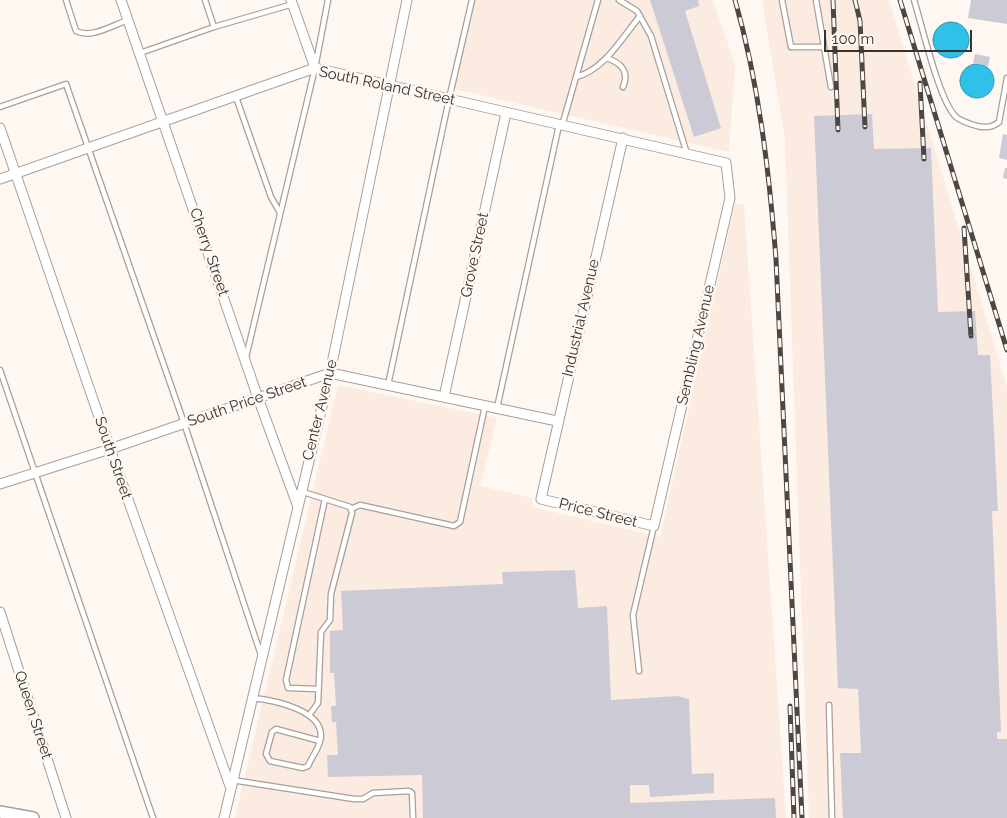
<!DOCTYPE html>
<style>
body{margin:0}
#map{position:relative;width:1007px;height:818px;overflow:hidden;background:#fef7f2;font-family:Raleway,sans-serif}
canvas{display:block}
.scale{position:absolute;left:824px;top:30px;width:148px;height:22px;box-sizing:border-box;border:2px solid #363330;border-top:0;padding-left:6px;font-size:15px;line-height:18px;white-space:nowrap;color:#363330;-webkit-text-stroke:4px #fef7f2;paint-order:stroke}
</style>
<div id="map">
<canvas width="1007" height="818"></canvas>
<div class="scale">100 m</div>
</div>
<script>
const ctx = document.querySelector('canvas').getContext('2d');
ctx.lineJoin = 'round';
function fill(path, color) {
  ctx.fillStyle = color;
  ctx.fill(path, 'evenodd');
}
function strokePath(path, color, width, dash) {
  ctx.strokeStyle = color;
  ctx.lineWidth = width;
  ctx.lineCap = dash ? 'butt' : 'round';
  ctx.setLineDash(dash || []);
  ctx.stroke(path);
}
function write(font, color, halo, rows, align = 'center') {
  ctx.font = font + ' Raleway,sans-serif';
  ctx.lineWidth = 5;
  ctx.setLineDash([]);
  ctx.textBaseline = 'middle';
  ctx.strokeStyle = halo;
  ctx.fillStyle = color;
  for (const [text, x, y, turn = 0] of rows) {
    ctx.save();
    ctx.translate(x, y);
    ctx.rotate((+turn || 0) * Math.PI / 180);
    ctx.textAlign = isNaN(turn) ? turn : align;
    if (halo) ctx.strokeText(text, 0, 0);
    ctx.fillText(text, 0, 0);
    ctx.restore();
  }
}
fill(new Path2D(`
 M475 0H713L735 65 729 152 454 89Z
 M762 0H889L1007 387V818H809L785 140Z
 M735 204 744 205 786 818H235L338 385 497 418 480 486 532 498V507L660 537Z`), '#fcebe0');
const water = new Path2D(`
 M933 40a18 18 0 1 1 36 0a18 18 0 1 1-36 0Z
 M960 81a17 17 0 1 1 34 0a17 17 0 1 1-34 0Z`);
fill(water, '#2fc1e8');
strokePath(water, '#3196b1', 1);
fill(new Path2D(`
 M650 0H698L699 6 685 11 721 128 694 137Z
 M971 0H1007V24L968 18Z
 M975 54 990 57 988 66 973 63Z
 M872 114 874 149 931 148 938 312 975 311 978 355H990L998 511H992L1001 732H997V739H1007V818H843L840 753H861L858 689 838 688 814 116Z
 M1003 134 1007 135V160L999 158Z
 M1005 168H1007V179L1003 178Z
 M575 570 578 608 607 606 611 700 677 696 689 699 692 774 714 773V793L650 797 649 785H630V803L775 798 776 818H423L422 775 328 777 327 755H338L336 722H332L331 706H336L334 673H330V631L343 630 341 591 503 584 502 572Z`), '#cccbd5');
const service = new Path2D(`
 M66 0 76 31C91 39 113 25 128 20
 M619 0 637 11 651 36 687 154
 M782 0 791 47H824
 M816 0 831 87
 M914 0C922 25 939 101 956 117 961 121 970 124 977 126 985 128 992 128 999 122L1007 78
 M214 27 293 4
 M140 53 214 27 205 0
 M606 58C620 62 630 71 623 87
 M576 77C604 70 622 38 640 16
 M236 97 271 197 280 213
 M0 107 66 84 184 423 261 655
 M562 126 598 0
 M246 357 315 68 328 0
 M0 370 153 818
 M388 385 449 99 472 0
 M497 408 559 125
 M300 491 350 507 352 513 331 594 330 620 321 632 318 703 310 714
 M351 509 360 505 454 526 460 522 485 406
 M639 671 633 615 654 526
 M318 689 288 688 286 680 325 499
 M252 698C274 700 328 711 320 741 318 750 311 758 308 766L303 768 270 761 266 754 272 732 276 729 320 741
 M829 705 832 818
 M232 780 354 799H363L373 793 409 791 412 793 413 818`);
const minor = new Path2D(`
 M121 0 258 398 297 504
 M291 0 315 68
 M0 128 110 449 230 786
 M0 179 315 68 726 163 730 198 654 526 541 499 623 138
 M444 397 506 113
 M0 484 110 449 330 373 557 421
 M0 612 66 818
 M224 818 330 373 407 0`);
const tertiary = new Path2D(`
 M0 812 33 818`);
strokePath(service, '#a89f99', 7);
strokePath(minor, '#a89f99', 11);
strokePath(tertiary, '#a89f99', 14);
strokePath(service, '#fff', 4.5);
strokePath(minor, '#fff', 9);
strokePath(tertiary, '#fff', 11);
const rail = new Path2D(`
 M735 0C759 84 769 171 776 259L802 818
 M833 0 838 130
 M855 0 860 21 865 127
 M900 0 1007 350
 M920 83 924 159
 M964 228 971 336
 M790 706 794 818`);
strokePath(rail, '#4b4744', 5);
strokePath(rail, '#fef7f2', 3, [9]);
write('15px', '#363330', '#fef7f2', [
 ["South Roland Street",387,86,12],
 ["Cherry Street",209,252,71],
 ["Grove Street",475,255,-78],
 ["Industrial Avenue",581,318,-77],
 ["Sembling Avenue",696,345,-77],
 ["South Price Street",247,402,-19],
 ["Center Avenue",320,410,-76],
 ["South Street",113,458,71],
 ["Price Street",598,513,14],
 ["Queen Street",33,715,72]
]);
</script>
